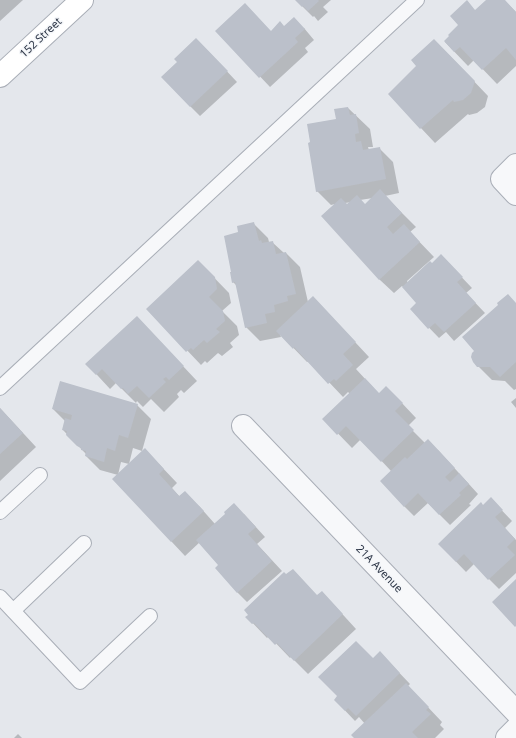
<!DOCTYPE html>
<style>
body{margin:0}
canvas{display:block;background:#e4e7ec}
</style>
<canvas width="516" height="738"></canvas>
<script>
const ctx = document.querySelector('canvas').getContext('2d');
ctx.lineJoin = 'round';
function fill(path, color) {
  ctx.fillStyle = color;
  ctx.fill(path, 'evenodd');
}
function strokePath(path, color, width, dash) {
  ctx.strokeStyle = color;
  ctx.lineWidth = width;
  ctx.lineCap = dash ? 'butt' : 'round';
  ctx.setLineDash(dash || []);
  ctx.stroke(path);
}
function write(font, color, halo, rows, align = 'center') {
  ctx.font = font + ' "Noto Sans",sans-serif';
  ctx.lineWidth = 3;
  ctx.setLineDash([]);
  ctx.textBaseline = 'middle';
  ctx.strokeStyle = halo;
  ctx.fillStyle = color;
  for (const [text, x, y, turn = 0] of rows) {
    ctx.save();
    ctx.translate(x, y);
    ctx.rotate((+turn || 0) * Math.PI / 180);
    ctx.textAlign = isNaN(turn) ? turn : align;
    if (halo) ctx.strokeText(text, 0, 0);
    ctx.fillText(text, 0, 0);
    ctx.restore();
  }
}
fill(new Path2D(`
 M0 0H23L0 21Z
 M296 0H331L323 7 328 12 318 21 314 16 313 17Z
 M487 0H504L516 12V66L497 84 474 60 468 66 445 42Z
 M285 27 304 28 314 40 305 48 308 52 270 87 217 31 271 32Z
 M206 49 237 82 200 116 190 106Z
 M448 54 488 96 485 107 477 113 469 115 468 114 435 143 389 94 418 66Z
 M348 108 370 129 373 147H368L369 150 379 148 393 162 399 193 385 196 416 227 410 232 434 257 407 281 408 283 451 266 472 288 466 293 485 313 454 341 446 332 439 338 411 309 418 303 402 286 394 293 380 280 322 216 335 204 331 205 317 191 337 120ZM373 198 365 205 360 200ZM352 202 348 205 345 203Z
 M254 224 268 238 269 242H272L284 253H286L300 267 308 302 327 312 369 357 356 369 379 394 400 401 416 418 408 426 425 443 438 450 478 494 469 504 471 505 450 525 428 503 414 516 404 506 391 471 361 439 352 448 324 419 350 394 348 392 343 397 309 361 307 362 280 334 281 337 260 341 246 327 237 286 233 282 240 233Z
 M198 261 229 293 231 303 222 311 237 326 239 335 230 343 233 347 222 356 218 353 207 363 205 361 201 365 148 309Z
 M516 303V389L514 390 505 381 492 380 478 366Z
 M150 331 197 381 184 393 181 390 177 394 179 397 164 412 151 399 143 407 137 401 136 403 116 383 110 389 87 364Z
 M516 398V408L511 402Z
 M137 405 151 419 142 451 133 448 129 464 121 462 118 475 100 470 86 456V454L63 430 65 421 53 409Z
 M0 408 36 447 0 481Z
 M159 464 177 483 172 488 180 497 199 506 215 524 244 514 265 537 257 544 282 571 247 602 237 592 219 565 200 542 185 556 113 479Z
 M491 499 512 521 505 528 516 540V573L499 589 474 564 466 572 439 544Z
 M335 606 356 629 308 674 291 657 290 658 269 636 267 638 247 617Z
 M373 659 390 663 410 684 408 686 442 722 440 725 444 729 435 738H355L365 724 359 717 355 721 335 700Z
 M18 734 22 738H14Z`), '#0003');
fill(new Path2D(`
 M295 0H318L319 1 308 11 303 6 302 7Z
 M467 0 475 10 486 0H505L516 12V60L506 48 482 70 460 47 454 52 444 41 449 36 448 35 458 25 450 16Z
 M245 3 271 31 280 21 284 26 294 17 305 29 295 38 298 42 259 78 215 31Z
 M196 38 228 71 190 107 161 77 177 62 174 59Z
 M434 39 475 81 471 93 463 100 454 102 453 100 420 129 388 94 416 66 411 60Z
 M348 107 350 115 356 114 359 133 355 134 356 142 361 141 363 150 380 147 386 179 316 192 308 143 310 142 307 124 336 119 334 109Z
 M380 189 402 213 387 227 393 234 404 224 420 242 379 280 321 216 341 198 347 204 357 195 365 204Z
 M254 222 259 241 261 240 262 243 273 241 276 254 286 252 296 294 287 296 288 301 274 305 275 312 265 314 267 323 245 328 235 282 232 283 230 272H231L224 236 238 232 237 226Z
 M441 254 463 277 457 282 476 303 444 332 435 323 428 329 410 309 416 303 402 287 430 261 432 263Z
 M198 260 215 277 217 289 209 297 223 311 225 321 216 329 220 332 207 343 204 340 193 350 191 348 186 352 146 309Z
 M508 294 516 303V362L500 377 490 367H477L473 362 471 357 472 353 474 351 462 337 498 305 497 303Z
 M313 296 356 342 343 354 353 365 336 381 334 379 328 384 294 347 293 349 276 331Z
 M137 316 184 366 169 380 166 377 163 379 166 382 149 398 137 386 128 394 123 388 121 389 102 369 96 375 85 364Z
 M365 378 379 393 386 386 403 403 395 411 414 430 381 462 346 426 337 435 322 419Z
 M60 381 138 404 128 438 119 435 115 451 107 448 104 462 85 456 86 451 81 450V448L77 446 66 435 67 431 62 430 65 418 71 420 72 415 52 409Z
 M0 408 23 433 0 454Z
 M428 439 455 468 445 477 450 482 459 473 469 484 459 493 461 495 439 515 418 493 404 507 380 481 405 457 407 459Z
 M145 448 164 469 159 474 179 496 185 491 204 511 171 542 112 479Z
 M491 497 503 510 495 517 515 539 507 547 515 555 488 580 464 554 456 562 438 544 481 502 483 505Z
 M234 503 256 527 248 534 272 561 237 593 215 568 218 565 196 540 225 514 224 512Z
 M293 569 317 595 322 591 343 614 294 661 277 643 275 645 254 623 252 624 245 617 248 615 244 610 284 572 286 574Z
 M516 579V626L515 627 492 602Z
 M356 641 373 658 380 651 400 673 356 716 348 708 345 711 334 700 337 696 318 677Z
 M406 683 429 707 426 710 431 714 412 732 418 738H354L351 735Z`), '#bbc0ca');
const lane = new Path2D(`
 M0 388 417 0
 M0 512 40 475
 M0 597 80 682 150 616
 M13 611 84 543`);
const street = new Path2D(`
 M516 165 502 179 516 194
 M243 426 516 712
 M507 738 516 729`);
const secondary = new Path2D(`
 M0 76 82 0`);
strokePath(lane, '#a9aeb7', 16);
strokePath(street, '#a9aeb7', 24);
strokePath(secondary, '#a9aeb7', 24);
strokePath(lane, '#f7f8fa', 14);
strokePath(street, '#f7f8fa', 22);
strokePath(secondary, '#fff', 22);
write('11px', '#2b3445', '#f4f6f9', [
 ["152 Street",41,38,-43],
 ["21A Avenue",379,569,46]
]);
</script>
